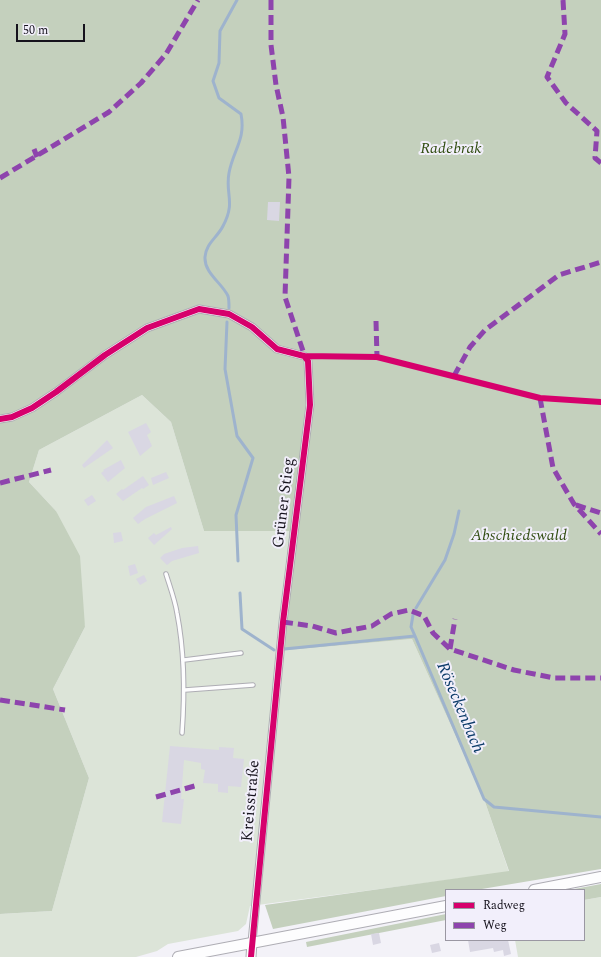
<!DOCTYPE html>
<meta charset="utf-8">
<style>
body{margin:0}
#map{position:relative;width:601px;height:957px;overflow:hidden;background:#f3f2f8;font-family:Spectral,serif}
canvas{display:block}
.legend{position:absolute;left:445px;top:889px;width:140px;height:52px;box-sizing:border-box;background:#f2effb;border:1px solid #9a97a2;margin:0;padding:5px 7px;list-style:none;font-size:12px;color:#15121c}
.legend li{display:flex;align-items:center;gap:8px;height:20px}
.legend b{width:20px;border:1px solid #9a97a2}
.scale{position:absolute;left:16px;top:24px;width:69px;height:18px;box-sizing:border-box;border:2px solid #15121c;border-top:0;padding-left:5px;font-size:12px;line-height:14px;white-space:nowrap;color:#15121c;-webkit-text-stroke:3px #f2effb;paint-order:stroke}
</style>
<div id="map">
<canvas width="601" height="957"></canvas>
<ul class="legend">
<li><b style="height:5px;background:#d6006c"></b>Radweg</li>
<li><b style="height:5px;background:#8e44ad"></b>Weg</li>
</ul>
<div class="scale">50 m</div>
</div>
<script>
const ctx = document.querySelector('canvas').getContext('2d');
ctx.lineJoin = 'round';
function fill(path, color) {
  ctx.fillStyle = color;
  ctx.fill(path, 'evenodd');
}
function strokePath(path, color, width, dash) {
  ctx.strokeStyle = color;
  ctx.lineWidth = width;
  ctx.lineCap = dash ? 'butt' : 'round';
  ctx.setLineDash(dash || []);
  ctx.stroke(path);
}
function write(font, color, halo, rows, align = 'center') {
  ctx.font = font + ' Spectral,serif';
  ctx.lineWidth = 4;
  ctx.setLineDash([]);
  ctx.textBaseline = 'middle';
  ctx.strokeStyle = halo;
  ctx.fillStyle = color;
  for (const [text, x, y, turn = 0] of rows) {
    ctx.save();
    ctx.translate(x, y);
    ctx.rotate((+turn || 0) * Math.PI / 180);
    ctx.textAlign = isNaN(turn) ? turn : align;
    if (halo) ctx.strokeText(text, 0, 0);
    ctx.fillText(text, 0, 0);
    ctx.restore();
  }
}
fill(new Path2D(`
 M142 395 171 422 204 531 289 530 279 651 412 639 484 799 509 872 250 906 246 924 238 931 168 944 157 951 136 957H0V914L52 911 89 778 53 689 85 627 56 511 29 482 39 450Z
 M601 897V957H518L515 940H584V900Z`), '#dce4d8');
fill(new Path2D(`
 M0 0H601V869L476 890H446V896L273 929 265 905 509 871 484 799 412 639 279 651 289 531H204L171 422 142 395 39 450 29 482 56 511 80 556 85 627 53 689 89 778 52 911 0 914Z
 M601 884V897L584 900V890H569Z
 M446 914V920L307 947 306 942Z`), '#c4d0bd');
strokePath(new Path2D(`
 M229 308C229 304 229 299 228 296 222 283 204 273 205 257 206 243 217 238 223 226 236 202 225 194 229 173 233 150 246 140 241 114L219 98 213 81 219 63 220 31 237 0
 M227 322 225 369 237 436 253 458 236 515 238 561
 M240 593 242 629 274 650
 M416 608 445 560 454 534 459 511
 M413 615 411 627 415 636
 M284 649 415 636 484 799 494 807 601 817`), '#9eb3cd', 3);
fill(new Path2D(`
 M268 202H280L279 221 267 220Z
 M146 423 151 432 147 435 152 446 140 456 128 432Z
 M107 440 113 448 84 468 82 465Z
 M121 460 125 468 108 482 101 473 104 471 103 470Z
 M166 472 169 478 153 485 151 478Z
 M143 476 149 485 143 489 142 488 123 501 116 494 122 489 123 490Z
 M92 495 96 501 88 506 84 500Z
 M174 496 177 503 145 519 138 524 133 518 146 507Z
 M171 527 172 529 154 545 148 538 154 533 156 535Z
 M121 532 123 541 114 543 113 533Z
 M198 546 199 553 172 561 167 565 160 558 164 554 182 548Z
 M135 564 138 573 130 576 128 566Z
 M144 575 147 581 140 585 136 579Z
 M170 746 219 750V747L234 748 233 758 244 759 241 787 228 786V793L218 792V784L203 783 205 770 201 769V763L184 760 181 799H184L181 824 162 822Z
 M379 933 381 943 373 945 371 934Z
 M468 940H508L511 954 504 956 503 950 494 952 493 948 470 952Z
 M439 943 441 951 432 953 430 945Z`), '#d9d7e3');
const service = new Path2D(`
 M166 574C170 587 175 600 177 613 185 654 185 692 182 733
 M184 660 241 653
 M185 690 253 685`);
const minor = new Path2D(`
 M0 419 12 417 32 408 56 392 105 355 147 328 199 309 229 314 252 327 277 349 304 356
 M252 942 283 622 310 405 308 361`);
const tertiary = new Path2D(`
 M251 957 252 942`);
const secondary = new Path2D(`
 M534 890 601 877
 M178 957 446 906`);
strokePath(service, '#aeadb4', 5.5);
strokePath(minor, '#aeadb4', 9);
strokePath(tertiary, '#aeadb4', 11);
strokePath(secondary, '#aeadb4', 12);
strokePath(service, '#fdfdfe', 3.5);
strokePath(minor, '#fdfdfe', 7);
strokePath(tertiary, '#fdfdfe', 9);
strokePath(secondary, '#fdfdfe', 10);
strokePath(new Path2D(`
 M271 0V45L276 85 283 117 289 177 285 297 305 357
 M563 0 565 34 547 77 566 103 597 131 595 158 601 163
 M34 149 37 157
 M0 178 109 112 141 83 166 54 198 0
 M376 321 377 357
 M454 376 470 347 485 330 559 275 601 262
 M540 398 553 468 574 504 601 534
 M0 483 51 470
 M576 505 601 513
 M283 622 312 626 336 633 372 626 391 614 409 610 424 616 433 633 450 649 514 670 554 678H601
 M450 649 455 619
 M0 700 65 710
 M156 797 198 785`), '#8e44ad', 5, [10, 5]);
strokePath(new Path2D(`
 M0 419 12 417 32 408 56 392 105 355 147 328 199 309 229 314 252 327 277 349 304 356 377 357 540 398 601 402
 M251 957 283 622 310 405 308 361 304 356`), '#d6006c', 6);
write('italic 16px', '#324e12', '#f2effb', [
 ["Radebrak",451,150],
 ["Abschiedswald",519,537]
]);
write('16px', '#15121c', '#f2effb', [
 ["Grüner Stieg",285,503,-83],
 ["Kreisstraße",252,801,-85]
]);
write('italic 17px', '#0d3c6a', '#f2effb', [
 ["Röseckenbach",459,708,67]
]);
</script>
